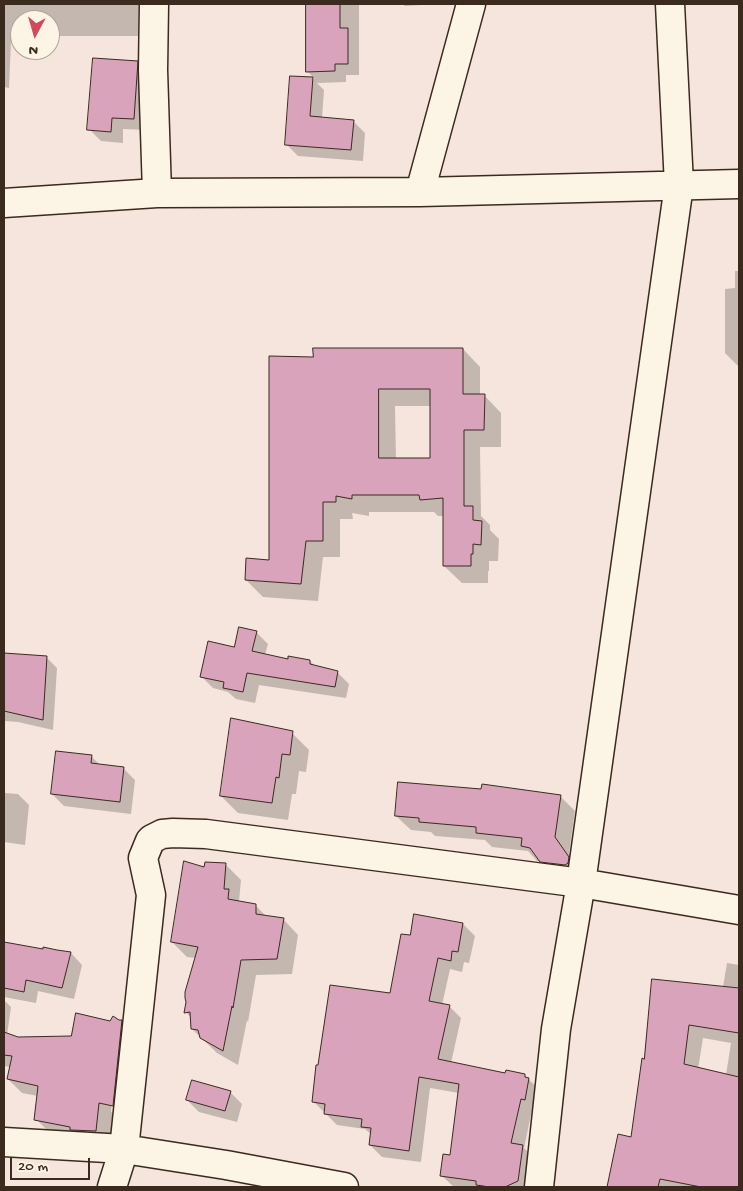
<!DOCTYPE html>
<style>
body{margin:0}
#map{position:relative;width:743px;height:1191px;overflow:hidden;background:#f5e5dd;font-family:"Gochi Hand",sans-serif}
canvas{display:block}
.frame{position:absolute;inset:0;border:5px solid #3b2a1e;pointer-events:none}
.north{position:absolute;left:10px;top:10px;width:50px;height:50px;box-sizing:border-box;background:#fcf5e5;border:1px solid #afa495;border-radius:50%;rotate:186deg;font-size:14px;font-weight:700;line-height:20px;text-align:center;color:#3b2a1e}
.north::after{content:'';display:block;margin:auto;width:18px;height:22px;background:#d1495b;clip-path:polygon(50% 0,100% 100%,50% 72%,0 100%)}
.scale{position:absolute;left:10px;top:1158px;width:80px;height:22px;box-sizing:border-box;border:2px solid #3b2a1e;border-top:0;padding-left:6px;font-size:15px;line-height:18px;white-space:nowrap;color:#3b2a1e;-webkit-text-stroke:4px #fcf5e5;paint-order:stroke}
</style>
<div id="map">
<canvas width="743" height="1191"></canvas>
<div class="frame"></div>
<div class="north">N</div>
<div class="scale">20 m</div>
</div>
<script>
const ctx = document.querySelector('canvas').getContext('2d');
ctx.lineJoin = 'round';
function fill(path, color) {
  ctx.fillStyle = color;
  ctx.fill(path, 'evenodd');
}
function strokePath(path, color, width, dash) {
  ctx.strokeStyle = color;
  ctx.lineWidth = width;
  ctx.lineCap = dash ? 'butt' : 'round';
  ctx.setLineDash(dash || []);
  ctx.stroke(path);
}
fill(new Path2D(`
 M4 4H160L152 36H50V20H20V41H11L9 88 4 87Z
 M307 4H359V75H346V82L317 83 324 90 322 118 353 121 365 133 363 161 298 156 286 144 291 77 315 79 307 71Z
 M403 4H438L405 6Z
 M137 62 149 74 146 130 123 129V143L101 141 89 129Z
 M735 271H739V367L725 353V289L735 288Z
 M463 349 480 367V395H484L501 413V447H480L481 516 490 525V530L499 539 498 561H489V571H488V583H462L444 566V516H438L434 512H369V516L352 513 353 519H340V557H323L318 601 263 597 246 580 271 561 315 358ZM395 406H431V460H396Z
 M256 632 268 644 265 655 289 661H310L316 667 337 672 349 684 346 698 259 685 255 703 236 699 228 692 213 688 201 676 235 648Z
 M4 655 46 657 57 668 53 730 18 722 4 721Z
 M292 733 309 750 306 772 299 771 296 794H292L288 820 238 813 221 796Z
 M91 756 100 765 123 768 135 780 131 814 64 806 52 794Z
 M4 793 18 794 29 805 25 845 4 842Z
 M560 796 575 811 569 853 583 872 556 876 541 861H537L528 851 492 847 485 840 435 836 431 832 411 830 396 816Z
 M226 865 241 880 239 901 241 903 256 906 267 917 283 919 298 935 292 974 256 975 248 1022 247 1020 238 1065 217 1053 192 1029 191 1018 186 1012 196 958 187 957 172 942 204 869Z
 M415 915 463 924 475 936 469 963 464 962 462 972 450 969 442 1005 450 1007 461 1018 451 1063 506 1075H524L541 1091 536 1111 532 1110 524 1148 534 1158 530 1187H454L441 1175 452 1156 459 1093 430 1088 421 1162 382 1157 370 1145 372 1135 365 1129 337 1125 313 1101 391 994 411 937Z
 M4 943 44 950 71 953 82 965 74 999 38 991 36 1003 4 997Z
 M727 963 739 965V1187H608L619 1136 632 1138 645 1060 723 987ZM703 1038 731 1043 726 1075 698 1069Z
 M4 1000 11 1007 7 1035 18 1038 72 1037 110 1022 122 1021 135 1035 126 1119 113 1116 109 1145 50 1133 36 1119 38 1096 22 1093 8 1079 11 1067 4 1066ZM119 1033H122L113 1113 111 1112Z
 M230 1092 242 1104 237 1122 199 1112 187 1100Z`), '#0003');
const building = new Path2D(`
 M306 4H340V28H348V64H335V71L306 72Z
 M93 58 138 61 134 119 112 118 111 132 87 130Z
 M290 76 313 77 310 116 354 120 351 150 285 145Z
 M313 348H463V394H485L484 430H464V506H473V520L482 521 481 545 473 544V554H471V566H443V498L420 500 419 495H352V499L336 496V502H323V541H306L301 584 245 580 246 558 269 560V356L313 357ZM379 389H430V458H379Z
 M239 627 257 631 252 651 288 659V656L310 660V664L338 671 335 687 247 673 243 692 223 688 224 682 200 677 208 641 234 647Z
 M4 653 47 656 43 720 4 711Z
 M231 718 293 731 290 755 282 754 279 778 276 777 272 803 220 796Z
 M56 751 92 755 91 763 124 767 120 802 51 794Z
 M398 782 481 789 482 784 561 795 555 837 569 857 568 863 565 865 540 862 530 848 521 846 522 838 476 833V827L419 822V818L395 816Z
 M184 861 204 867 205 862 226 863 224 889H229L228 899 256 904V914L284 918 277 959 241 960 233 1008 232 1006 223 1051 200 1038 198 1030 191 1029 190 1012 184 1013 186 1002 185 998V992L198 947 171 942Z
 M414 914 463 923 458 952 452 951 451 961 438 958 429 1001 450 1005 438 1059 505 1073 506 1070 525 1074V1077L529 1078 525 1100 521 1099 511 1143 523 1145 518 1181 505 1187H490L476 1185V1181L440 1176 443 1154 450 1155 459 1084 419 1077 409 1151 369 1145 371 1128 361 1127 362 1119 324 1114 325 1104 312 1102 316 1065H318L330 985 390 993 401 934 410 935Z
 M4 942 43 949V947L57 950 71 952 62 988 26 980 24 992 4 988Z
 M652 979 739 988V1033L689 1025 684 1064 739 1077V1187H701L660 1179 658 1187H607L618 1134 631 1137 642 1058 644 1059Z
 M76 1013 110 1021 113 1016 119 1020H122L113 1106 99 1103 96 1131 70 1130V1127L34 1120 38 1086 7 1079 12 1056 4 1055V1032L18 1037 71 1036Z
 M192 1080 231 1091 225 1111 186 1100Z`);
fill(building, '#d8a3bb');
strokePath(building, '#3b2a1e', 1);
const minor = new Path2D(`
 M154 4 153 70 157 193
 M420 192 471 4
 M4 203 157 193 420 192 739 184
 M4 1142 124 1149 226 1165 344 1187
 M112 1187 124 1149 151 895 143 858 150 841 152 839 162 834 173 833 206 834 581 883 739 910
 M539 1187 556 1029 581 883 679 185 670 4`);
strokePath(minor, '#3b2a1e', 31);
strokePath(minor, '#fcf5e5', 28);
</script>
